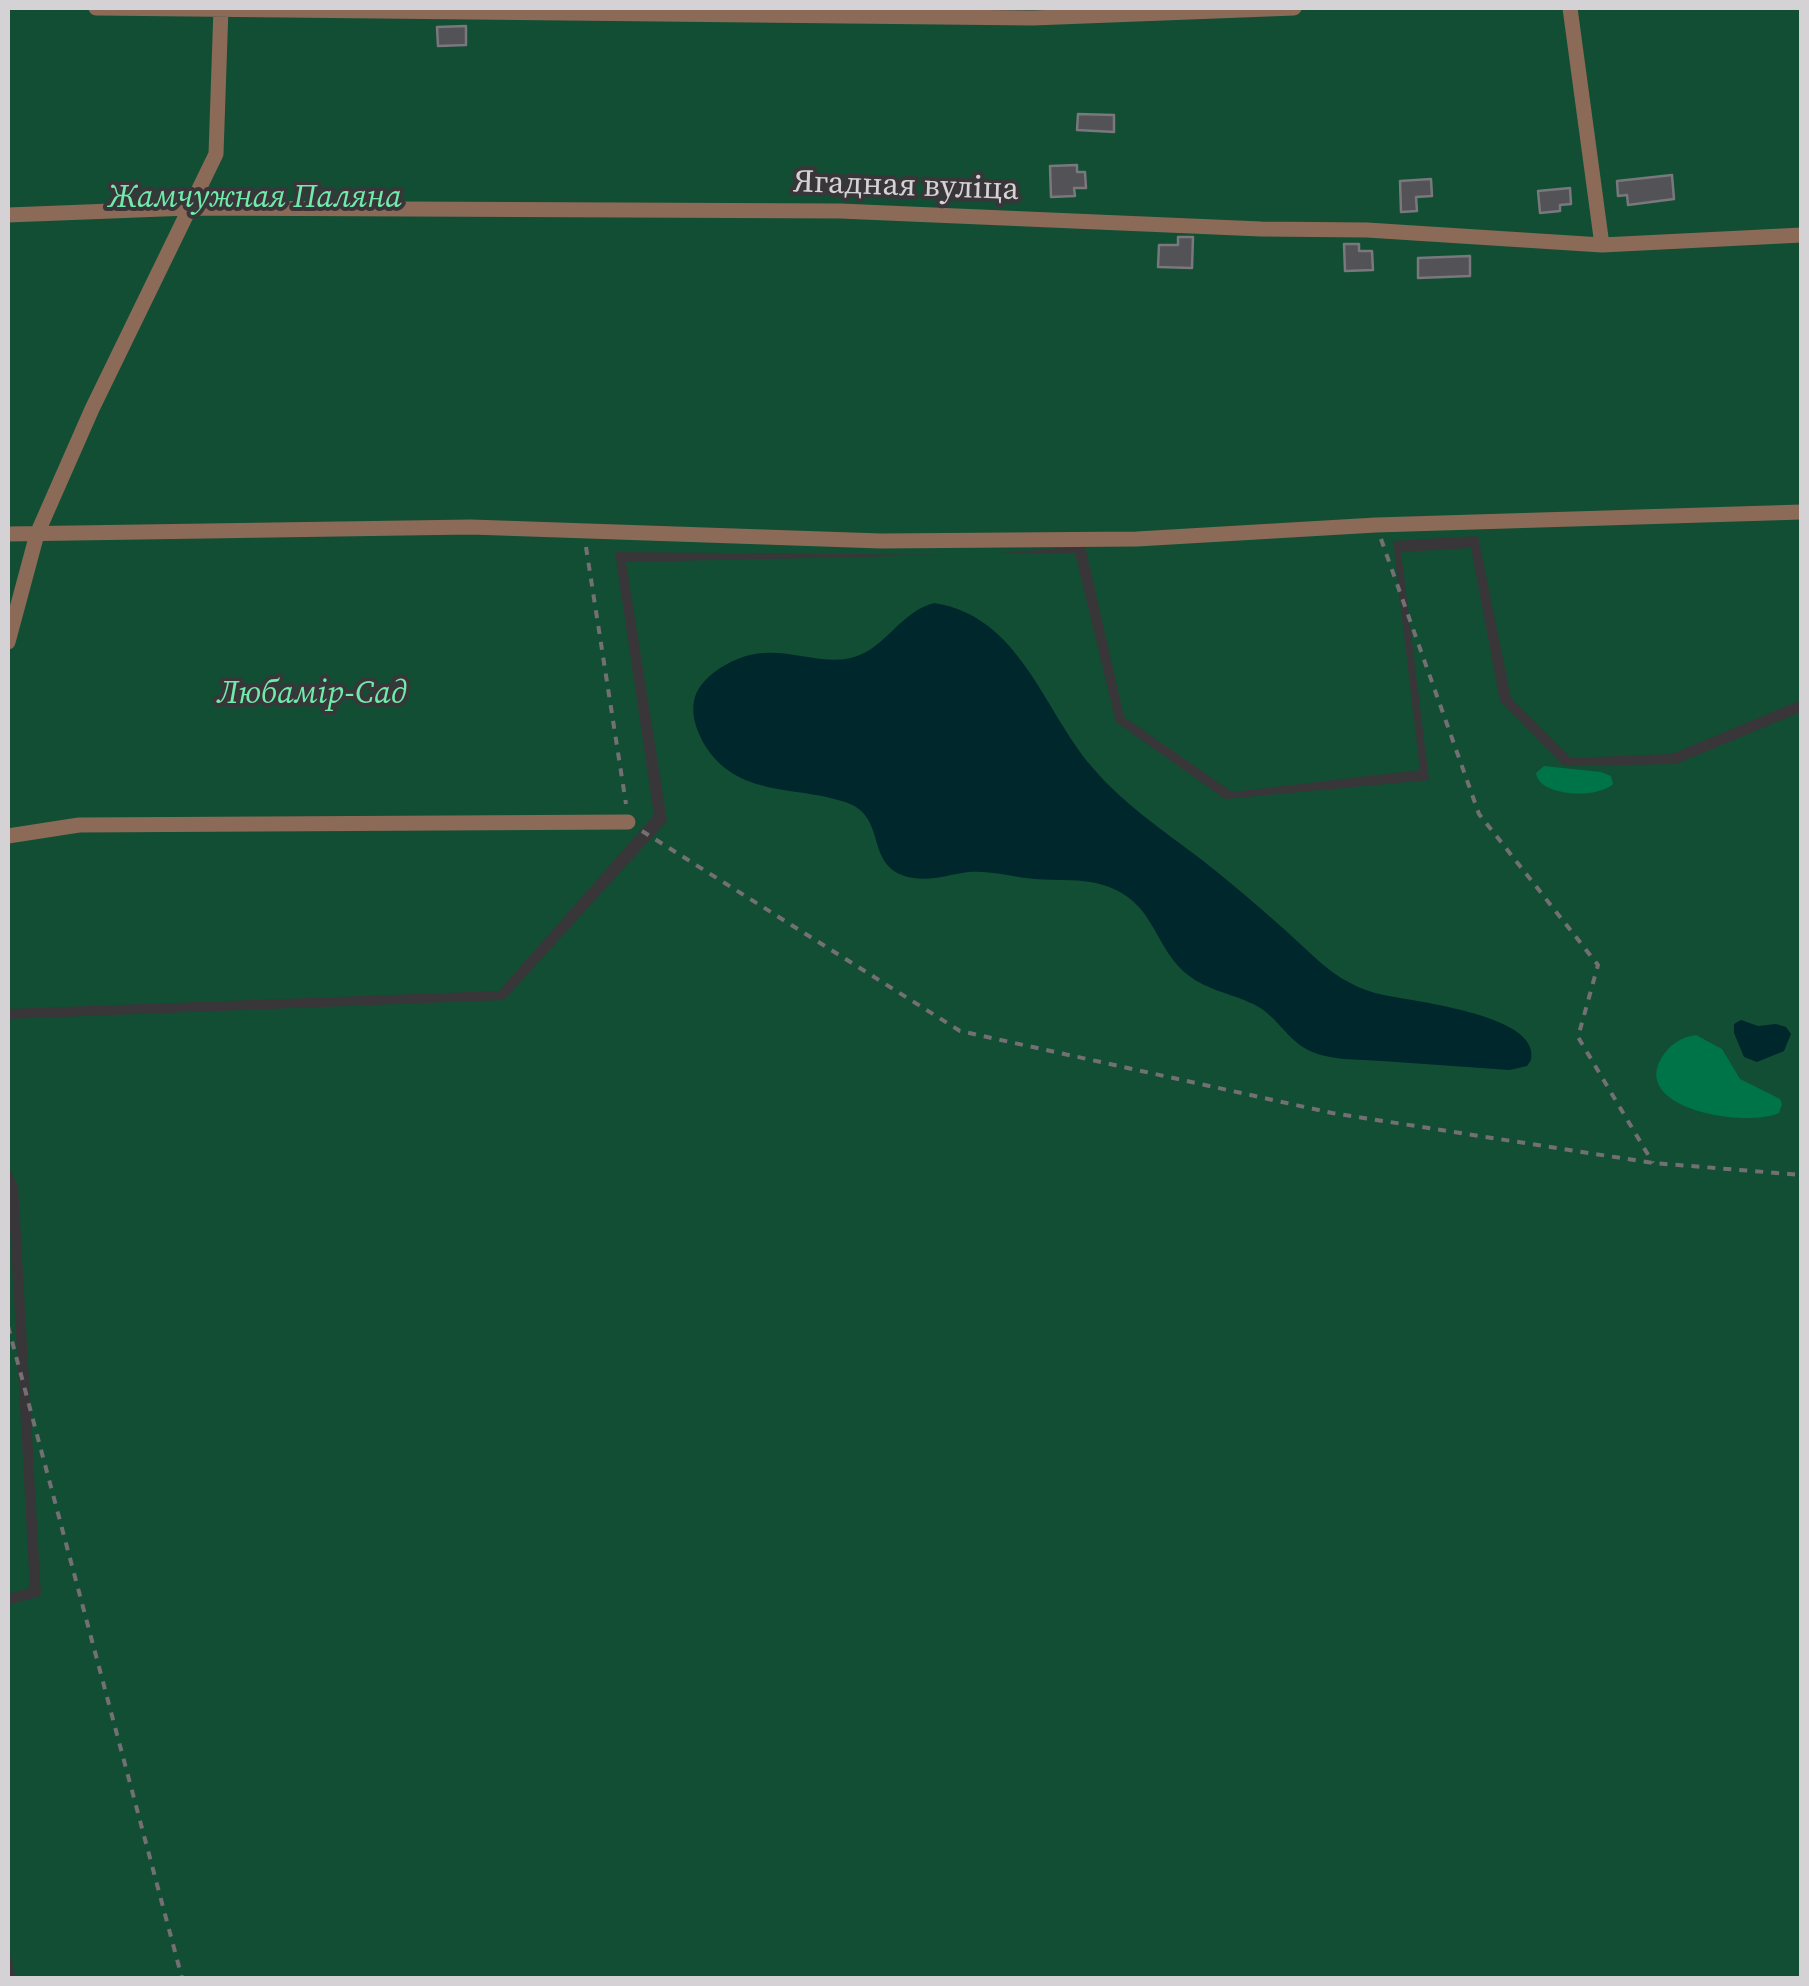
<!DOCTYPE html>
<meta charset="utf-8">
<style>
body{margin:0}
#map{position:relative;width:1809px;height:1986px;overflow:hidden;background:#39363a;font-family:"Source Serif 4",serif}
canvas{display:block}
.frame{position:absolute;inset:0;border:10px solid #d4d2d4;pointer-events:none}
</style>
<div id="map">
<canvas width="1809" height="1986"></canvas>
<div class="frame"></div>
</div>
<script>
const ctx = document.querySelector('canvas').getContext('2d');
ctx.lineJoin = 'round';
function fill(path, color) {
  ctx.fillStyle = color;
  ctx.fill(path, 'evenodd');
}
function strokePath(path, color, width, dash) {
  ctx.strokeStyle = color;
  ctx.lineWidth = width;
  ctx.lineCap = dash ? 'butt' : 'round';
  ctx.setLineDash(dash || []);
  ctx.stroke(path);
}
function write(font, color, halo, rows, align = 'center') {
  ctx.font = font + ' "Source Serif 4",serif';
  ctx.lineWidth = 8;
  ctx.setLineDash([]);
  ctx.textBaseline = 'middle';
  ctx.strokeStyle = halo;
  ctx.fillStyle = color;
  for (const [text, x, y, turn = 0] of rows) {
    ctx.save();
    ctx.translate(x, y);
    ctx.rotate((+turn || 0) * Math.PI / 180);
    ctx.textAlign = isNaN(turn) ? turn : align;
    if (halo) ctx.strokeText(text, 0, 0);
    ctx.fillText(text, 0, 0);
    ctx.restore();
  }
}
fill(new Path2D(`
 M8 8H1801V700L1672 754 1571 758 1511 698 1478 536 1393 541 1420 770 1232 792 1124 717 1085 546 990 554 1075 553 1116 722 1225 799 1429 780 1401 552 1471 548 1500 701 1564 766 1676 764 1801 712V1978H16L8 1946V1605L41 1596 18 1186 8 1166V1019L504 1000 667 821 626 562 951 555 615 552 654 815 499 991 8 1009Z
 M8 1189 30 1588 8 1594Z`), '#124e33');
fill(new Path2D(`
 M1544 766 1601 772 1611 776 1613 784C1598 799 1539 797 1536 773Z
 M1696 1035 1722 1049 1740 1079 1780 1099 1782 1104 1779 1113C1746 1128 1625 1109 1664 1054 1672 1043 1682 1037 1696 1035Z`), '#007449');
fill(new Path2D(`
 M934 603C1020 616 1043 710 1092 767 1123 804 1164 831 1202 860 1240 890 1276 921 1311 954 1330 972 1350 986 1375 993 1405 1001 1542 1013 1531 1060L1527 1066 1510 1070C1467 1067 1425 1064 1382 1061 1358 1059 1330 1061 1308 1050 1287 1039 1277 1017 1257 1006 1235 994 1208 991 1188 975 1152 946 1156 901 1103 885 1082 878 1057 881 1035 879 1013 877 990 870 968 872 947 875 930 882 908 877 863 865 889 816 845 802 794 785 737 798 704 744 697 731 691 716 694 701 698 678 729 660 750 655 785 646 823 667 854 657 886 648 900 612 934 603Z
 M1741 1020 1758 1026 1776 1024 1786 1027 1791 1034 1784 1051 1757 1062 1744 1057 1734 1033V1024Z`), '#00272c');
const building = new Path2D(`
 M466 26V45L438 46 437 27Z
 M1078 114 1114 115V132L1077 130Z
 M1077 165V172H1085L1086 188H1074L1075 196 1051 197 1050 166Z
 M1672 175 1674 199 1628 205 1627 195 1618 196 1617 181Z
 M1431 179 1432 196 1416 197 1417 211 1401 212 1400 181Z
 M1570 188 1571 204 1560 205V211L1540 213 1538 191Z
 M1178 237H1193L1192 268 1158 267 1159 245H1178Z
 M1344 244H1359V251H1372L1373 270 1345 271Z
 M1470 256V276L1418 278V258Z`);
fill(building, '#535357');
strokePath(building, '#78787d', 2.5);
strokePath(new Path2D(`
 M1381 539 1479 814 1598 965 1578 1037 1653 1163
 M586 547 626 804
 M642 831 960 1031 1332 1113 1653 1163 1802 1175
 M8 1326 182 1978`), '#737074', 4, [8, 8]);
strokePath(new Path2D(`
 M96 8 1033 18 1294 8
 M1570 8 1602 245
 M8 215 189 208 840 211 1261 229 1367 230 1602 245 1802 235
 M8 534 471 527 881 541 1137 539 1376 525 1802 512
 M8 642 37 534 92 409 216 154 221 8
 M8 836 79 825 628 822`), '#8b6a58', 15);
write('32px', '#d4d2d4', '#39363a', [
 ["Ягадная вуліца",906,187,2]
]);
write('italic 32px', '#6febac', '#39363a', [
 ["Жамчужная Паляна",255,199],
 ["Любамір-Сад",312,695]
]);
</script>
